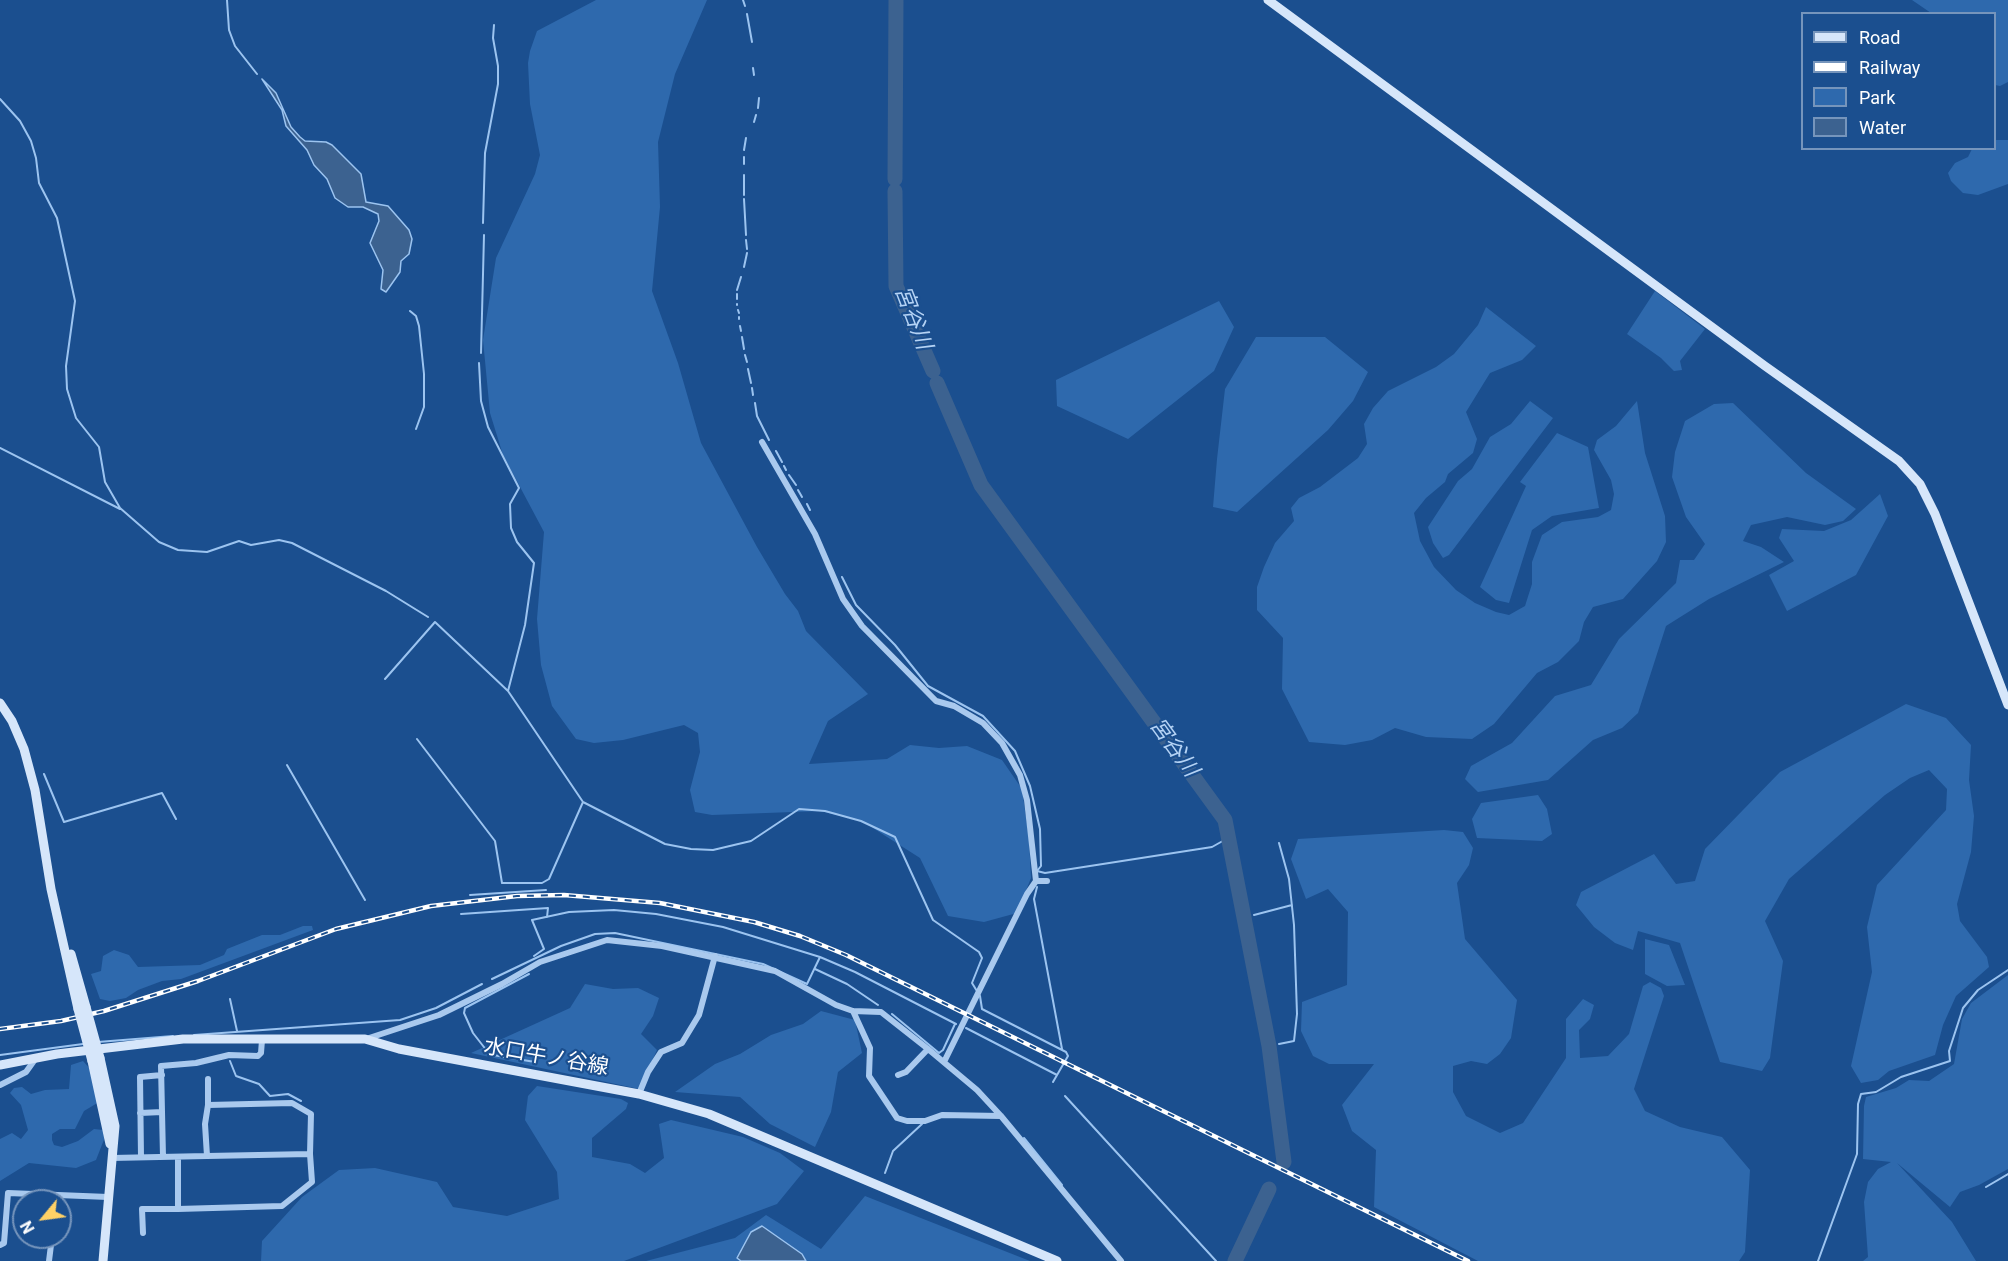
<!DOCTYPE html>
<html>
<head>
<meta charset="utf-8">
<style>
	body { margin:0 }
	#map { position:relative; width:2008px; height:1261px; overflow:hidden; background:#1b4f8f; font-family:Roboto,sans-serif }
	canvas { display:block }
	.legend { position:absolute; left:1801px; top:12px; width:195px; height:138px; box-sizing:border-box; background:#1b4f8f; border:2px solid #7695bc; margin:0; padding:8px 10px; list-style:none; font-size:18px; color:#fff }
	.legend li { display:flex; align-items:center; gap:12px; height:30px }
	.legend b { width:30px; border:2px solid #7695bc }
	.north { position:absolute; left:12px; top:1189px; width:60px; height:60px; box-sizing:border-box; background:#1b4f8f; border:2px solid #7695bc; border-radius:50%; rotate:241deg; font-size:16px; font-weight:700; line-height:24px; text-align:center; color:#fff }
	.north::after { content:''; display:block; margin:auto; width:21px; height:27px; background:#ffd166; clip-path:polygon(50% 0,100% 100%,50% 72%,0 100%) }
</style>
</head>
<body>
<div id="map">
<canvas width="2008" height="1261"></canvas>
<ul class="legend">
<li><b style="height:8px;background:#d6e6fa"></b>Road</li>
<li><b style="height:8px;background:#fff"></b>Railway</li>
<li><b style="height:16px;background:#2e69ad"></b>Park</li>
<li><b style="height:16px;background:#3c6290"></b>Water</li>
</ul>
<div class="north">N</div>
</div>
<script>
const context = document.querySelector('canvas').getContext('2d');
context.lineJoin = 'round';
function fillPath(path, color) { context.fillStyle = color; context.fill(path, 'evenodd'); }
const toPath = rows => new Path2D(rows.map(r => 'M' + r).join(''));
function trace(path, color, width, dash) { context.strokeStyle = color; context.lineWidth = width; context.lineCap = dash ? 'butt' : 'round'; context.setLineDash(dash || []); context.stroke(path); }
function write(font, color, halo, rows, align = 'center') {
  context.font = font + ' Roboto,"Noto Sans JP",sans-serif'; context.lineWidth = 4.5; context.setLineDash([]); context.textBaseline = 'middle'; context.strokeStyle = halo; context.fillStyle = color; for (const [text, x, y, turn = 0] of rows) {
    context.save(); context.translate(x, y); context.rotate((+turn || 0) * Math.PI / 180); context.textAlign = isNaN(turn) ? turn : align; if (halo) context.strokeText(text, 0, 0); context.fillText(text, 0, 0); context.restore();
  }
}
const green = toPath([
	[596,0,707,0,675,74,658,142,660,207,652,291,678,363,701,443,757,547,785,594,798,611,806,631,868,694,828,721,809,764,887,759,910,745,939,748,967,746,1002,760,1022,789,1029,839,1031,878,1017,913,984,922,948,916,920,858,862,821,820,811,712,815,695,812,690,790,700,752,698,733,684,725,623,740,594,743,576,739,552,706,541,665,537,619,544,532,503,455,490,413,483,340,496,258,535,174,540,155,530,104,528,63,530,51,537,31],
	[1912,0,2008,0,2008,82,2000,86,1995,85,1994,14,1931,13],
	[1995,140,2008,140,2008,184,1978,195,1963,193,1951,181,1948,173,1955,163,1968,157,1972,149,1994,148],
	[1655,291,1705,329,1680,361,1682,370,1674,371,1661,358,1627,334],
	[1219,301,1234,327,1214,371,1128,439,1057,406,1056,380],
	[1486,307,1536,346,1522,360,1490,373,1466,412,1477,439,1473,453,1448,474,1445,482,1426,498,1414,513,1420,541,1434,567,1456,590,1475,603,1496,612,1509,615,1525,606,1532,584,1532,562,1542,535,1562,522,1598,517,1611,510,1614,494,1611,480,1594,450,1597,440,1616,426,1637,401,1645,453,1665,516,1666,542,1657,561,1623,599,1593,607,1584,622,1579,641,1558,662,1537,673,1494,724,1472,739,1426,737,1395,728,1372,740,1345,745,1309,742,1282,689,1283,638,1257,610,1257,587,1264,567,1275,543,1294,521,1291,508,1299,498,1320,487,1358,458,1367,444,1364,424,1373,408,1388,391,1436,367,1454,354,1478,325],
	[1256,337,1325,337,1368,372,1353,401,1328,430,1237,512,1213,507,1217,459,1225,389],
	[1530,401,1553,418,1449,555,1443,558,1433,543,1428,527,1458,481,1472,469,1490,437,1511,424],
	[1733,403,1806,473,1856,509,1843,521,1825,525,1787,517,1751,525,1743,541,1761,547,1784,562,1709,599,1666,626,1638,713,1622,728,1593,740,1548,780,1478,792,1465,779,1471,766,1512,743,1555,696,1591,685,1619,639,1676,583,1680,560,1694,560,1705,544,1686,517,1672,477,1675,452,1685,421,1714,404],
	[1557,433,1588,447,1599,508,1552,516,1532,530,1509,603,1496,600,1480,587,1526,486,1520,482],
	[1880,494,1888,516,1856,575,1787,611,1769,575,1794,561,1779,538,1782,529,1824,531,1851,520],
	[1906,704,1946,718,1971,745,1969,780,1974,816,1971,852,1957,904,1960,921,1987,957,1989,967,1956,996,1943,1025,1935,1055,1889,1071,1878,1080,1861,1083,1851,1066,1872,972,1867,927,1877,885,1946,810,1947,789,1929,770,1910,778,1885,795,1789,879,1765,921,1783,961,1770,1058,1762,1071,1720,1062,1680,943,1638,931,1633,950,1615,943,1594,927,1576,905,1581,892,1654,854,1676,884,1695,881,1705,849,1780,772],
	[1538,795,1547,809,1552,834,1542,841,1477,838,1472,819,1481,803],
	[1444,830,1463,832,1473,848,1469,865,1457,883,1465,939,1517,1000,1511,1038,1500,1054,1487,1064,1471,1061,1453,1066,1453,1092,1466,1116,1500,1133,1523,1123,1566,1058,1566,1019,1583,999,1594,1005,1590,1019,1579,1030,1580,1058,1608,1056,1629,1034,1643,986,1650,982,1661,988,1664,996,1634,1089,1645,1111,1680,1127,1722,1137,1750,1170,1745,1252,1739,1261,1478,1261,1374,1207,1376,1150,1352,1131,1342,1105,1374,1064,1329,1064,1313,1056,1301,1031,1302,1002,1347,985,1348,912,1328,889,1306,899,1291,859,1298,839],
	[303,926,312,926,313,930,181,979,162,981,138,990,126,998,110,1001,100,999,91,974,101,971,103,956,114,950,129,955,138,967,200,965,224,955,227,949,262,935,280,935],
	[1645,939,1669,945,1685,985,1667,986,1645,974],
	[2008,975,2008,1169,1979,1185,1960,1192,1950,1207,1897,1163,1952,1222,1976,1261,1863,1261,1868,1257,1864,1202,1868,1182,1878,1169,1891,1162,1863,1159,1864,1106,1866,1097,1896,1088,1909,1080,1929,1081,1954,1064,1962,1019,1971,1003],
	[585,984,613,989,638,988,659,998,653,1016,641,1034,657,1050,639,1089,471,1053,570,1008],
	[821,1011,855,1020,862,1053,838,1072,831,1112,815,1147,770,1124,740,1097,675,1092,715,1064,740,1054,771,1035,803,1024],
	[83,1061,92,1071,99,1102,84,1111,75,1129,60,1129,52,1134,52,1140,54,1145,62,1147,78,1141,94,1129,103,1130,105,1137,96,1160,76,1168,29,1163,0,1181,0,1139,12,1133,21,1139,28,1130,21,1105,10,1093,14,1088,22,1087,31,1094,45,1090,69,1089,71,1065],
	[537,1086,621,1099,628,1103,626,1109,592,1138,592,1157,630,1164,645,1173,664,1158,659,1124,671,1120,743,1137,780,1153,804,1171,777,1204,624,1261,261,1261,262,1241,302,1197,339,1170,375,1168,437,1182,453,1207,507,1216,559,1199,557,1172,525,1120,528,1096],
	[865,1196,1030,1261,646,1261,735,1238,766,1215,821,1249]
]);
const water = toPath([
	[262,79,276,93,291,127,300,137,305,141,326,142,332,145,361,174,366,202,388,206,409,230,412,239,409,254,401,261,400,272,386,292,381,289,383,270,370,243,379,221,378,214,363,207,348,207,335,198,327,179,314,165,307,150,286,126,282,110,262,79],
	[762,1226,802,1254,806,1261,741,1261,737,1258,751,1232,762,1226]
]);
const stream = toPath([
	[227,0,229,30,235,46,257,74],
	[743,0,745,6],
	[747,14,752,42],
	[753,68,754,75],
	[0,99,20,121,31,141,36,158,39,183,57,218,75,301,66,366,67,389,76,418,99,447,105,482,120,508,159,542,178,550,207,552,239,541,251,545,279,540,292,543,386,591,428,617],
	[758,108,759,98],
	[754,122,756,115],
	[744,150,746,138],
	[744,157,744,164],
	[744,175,744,195],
	[744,199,746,235],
	[483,223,485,153,498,84,498,66,493,38,494,25],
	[746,240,747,249],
	[744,267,747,253],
	[737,290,741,277],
	[737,299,737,294],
	[737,304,737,305],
	[738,310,739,313],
	[410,311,416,316,419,326,424,374,424,407,416,429],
	[739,317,739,319],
	[740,326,741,331],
	[742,337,744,349],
	[481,353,484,235],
	[745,355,747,362],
	[479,363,481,401,488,427,519,488,510,504,511,528,517,542,534,563,525,625,508,691],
	[748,369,751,383],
	[752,388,753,395],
	[755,403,757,416,769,440],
	[0,448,120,509],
	[776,451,782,462],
	[784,466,786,470],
	[789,475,796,485],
	[798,490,802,497],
	[807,504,810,510],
	[842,577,856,605,895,645,928,686,983,716,1015,751,1030,786,1040,829,1041,866,1037,871,1045,873,1212,847,1228,838],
	[385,679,435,622,508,691,583,802,665,844,691,849,713,850,734,845,751,841,799,809,825,811,861,821,895,837,933,920,979,952,982,958,972,983,980,996,982,1009,1066,1052,1068,1056,1053,1082],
	[417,739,495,841,502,883,542,883,549,879,583,802],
	[287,765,365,900],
	[44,774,64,822,162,793,176,819],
	[1279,843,1289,879,1294,925,1297,1014,1294,1041,1279,1044],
	[1037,887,1034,899,1062,1049],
	[470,895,546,890],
	[461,914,548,908,547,917],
	[1254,915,1292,905],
	[534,956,544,949,532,920,569,912,614,910,656,914,723,927,820,957],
	[815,969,847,984,878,1005],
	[529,974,465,1008,464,1013,473,1033,487,1051,493,1055,535,1062],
	[492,979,561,946,595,934,615,933,763,964,807,984,820,957,855,972,956,1024],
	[230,999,237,1031],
	[892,1014,939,1053,943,1050,955,1024],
	[966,1028,1057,1075],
	[194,1035,400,1020,436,1008,482,984],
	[98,1042,173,1036],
	[0,1055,83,1044],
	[230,1061,236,1076,259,1084,270,1096,288,1094,301,1101],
	[1065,1096,1216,1261],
	[1024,1138,1062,1185],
	[885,1173,893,1151,922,1124],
	[1986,1187,2008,1174],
	[1818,1261,1857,1154,1858,1104,1861,1094,1876,1092,1901,1077,1950,1061,1949,1051,1963,1008,1978,990,2008,970]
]);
const river = toPath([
	[895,179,896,0],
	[895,191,896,286,933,371],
	[937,383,981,485,1225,820,1269,1046,1284,1162],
	[1235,1261,1269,1189]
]);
const street = toPath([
	[762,442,815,534,843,599,862,626,936,701,954,706,983,723,1002,743,1020,775,1027,800,1036,881,1027,894,944,1062],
	[1036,881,1047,881],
	[853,1011,870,1048,869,1076,897,1118,907,1121,925,1121,942,1115,1001,1116],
	[366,1039,439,1015,502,984,540,962,607,940,662,946,775,971,836,1005,853,1011,881,1012,928,1049,977,1090,1001,1116,1121,1261],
	[898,1075,906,1072,928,1049],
	[0,1085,26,1072,36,1058],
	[639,1094,648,1072,661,1052,682,1043,699,1015,715,956],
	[208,1105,208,1079],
	[140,1113,162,1112],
	[141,1157,140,1077,162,1075],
	[163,1157,161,1066,196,1063,229,1055,258,1056,261,1053,262,1040],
	[178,1157,178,1209,282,1206,312,1182,310,1154],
	[112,1158,207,1156,310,1154,311,1114,292,1103,208,1105,205,1124,207,1156],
	[143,1233,142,1209,178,1209],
	[0,1245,4,1243,8,1193,108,1197],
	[49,1261,52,1237]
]);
const secondary = toPath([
	[1268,0,1765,366,1899,461,1920,484,1935,514,2008,705],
	[0,703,12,721,24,749,35,790,51,889,78,1009],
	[71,954,86,1007],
	[100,1058,115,1126,103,1261],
	[92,1061,110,1144],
	[0,1065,57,1054,183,1039,365,1039,399,1049,639,1094,709,1114,1057,1261]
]);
const rail = toPath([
	[0,1029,61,1021,104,1011,198,981,336,929,431,906,517,896,564,895,660,903,754,922,800,936,846,955,1468,1261]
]);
const secondaryBridge = toPath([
	[86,1007,100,1058],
	[78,1009,92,1061]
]);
const streetNames = [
	["水口牛ノ谷線",546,1058,10]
];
const waterNames = [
	["宮谷川",912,318,69],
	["宮谷川",1173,748,54]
];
fillPath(green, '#2e69ad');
fillPath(water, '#3c6290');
trace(water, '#9cc4f0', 1.5);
trace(stream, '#9cc4f0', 2);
trace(river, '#3c6290', 15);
trace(street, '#a9c9ee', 6);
trace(secondary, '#d6e6fa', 9);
trace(rail, '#fff', 4.5);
trace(rail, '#1b4f8f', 2, [7]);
trace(secondaryBridge, '#d6e6fa', 9);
write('21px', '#fff', '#1b4f8f', streetNames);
write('italic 22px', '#b5d3f5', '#1b4f8f', waterNames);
</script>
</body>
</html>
